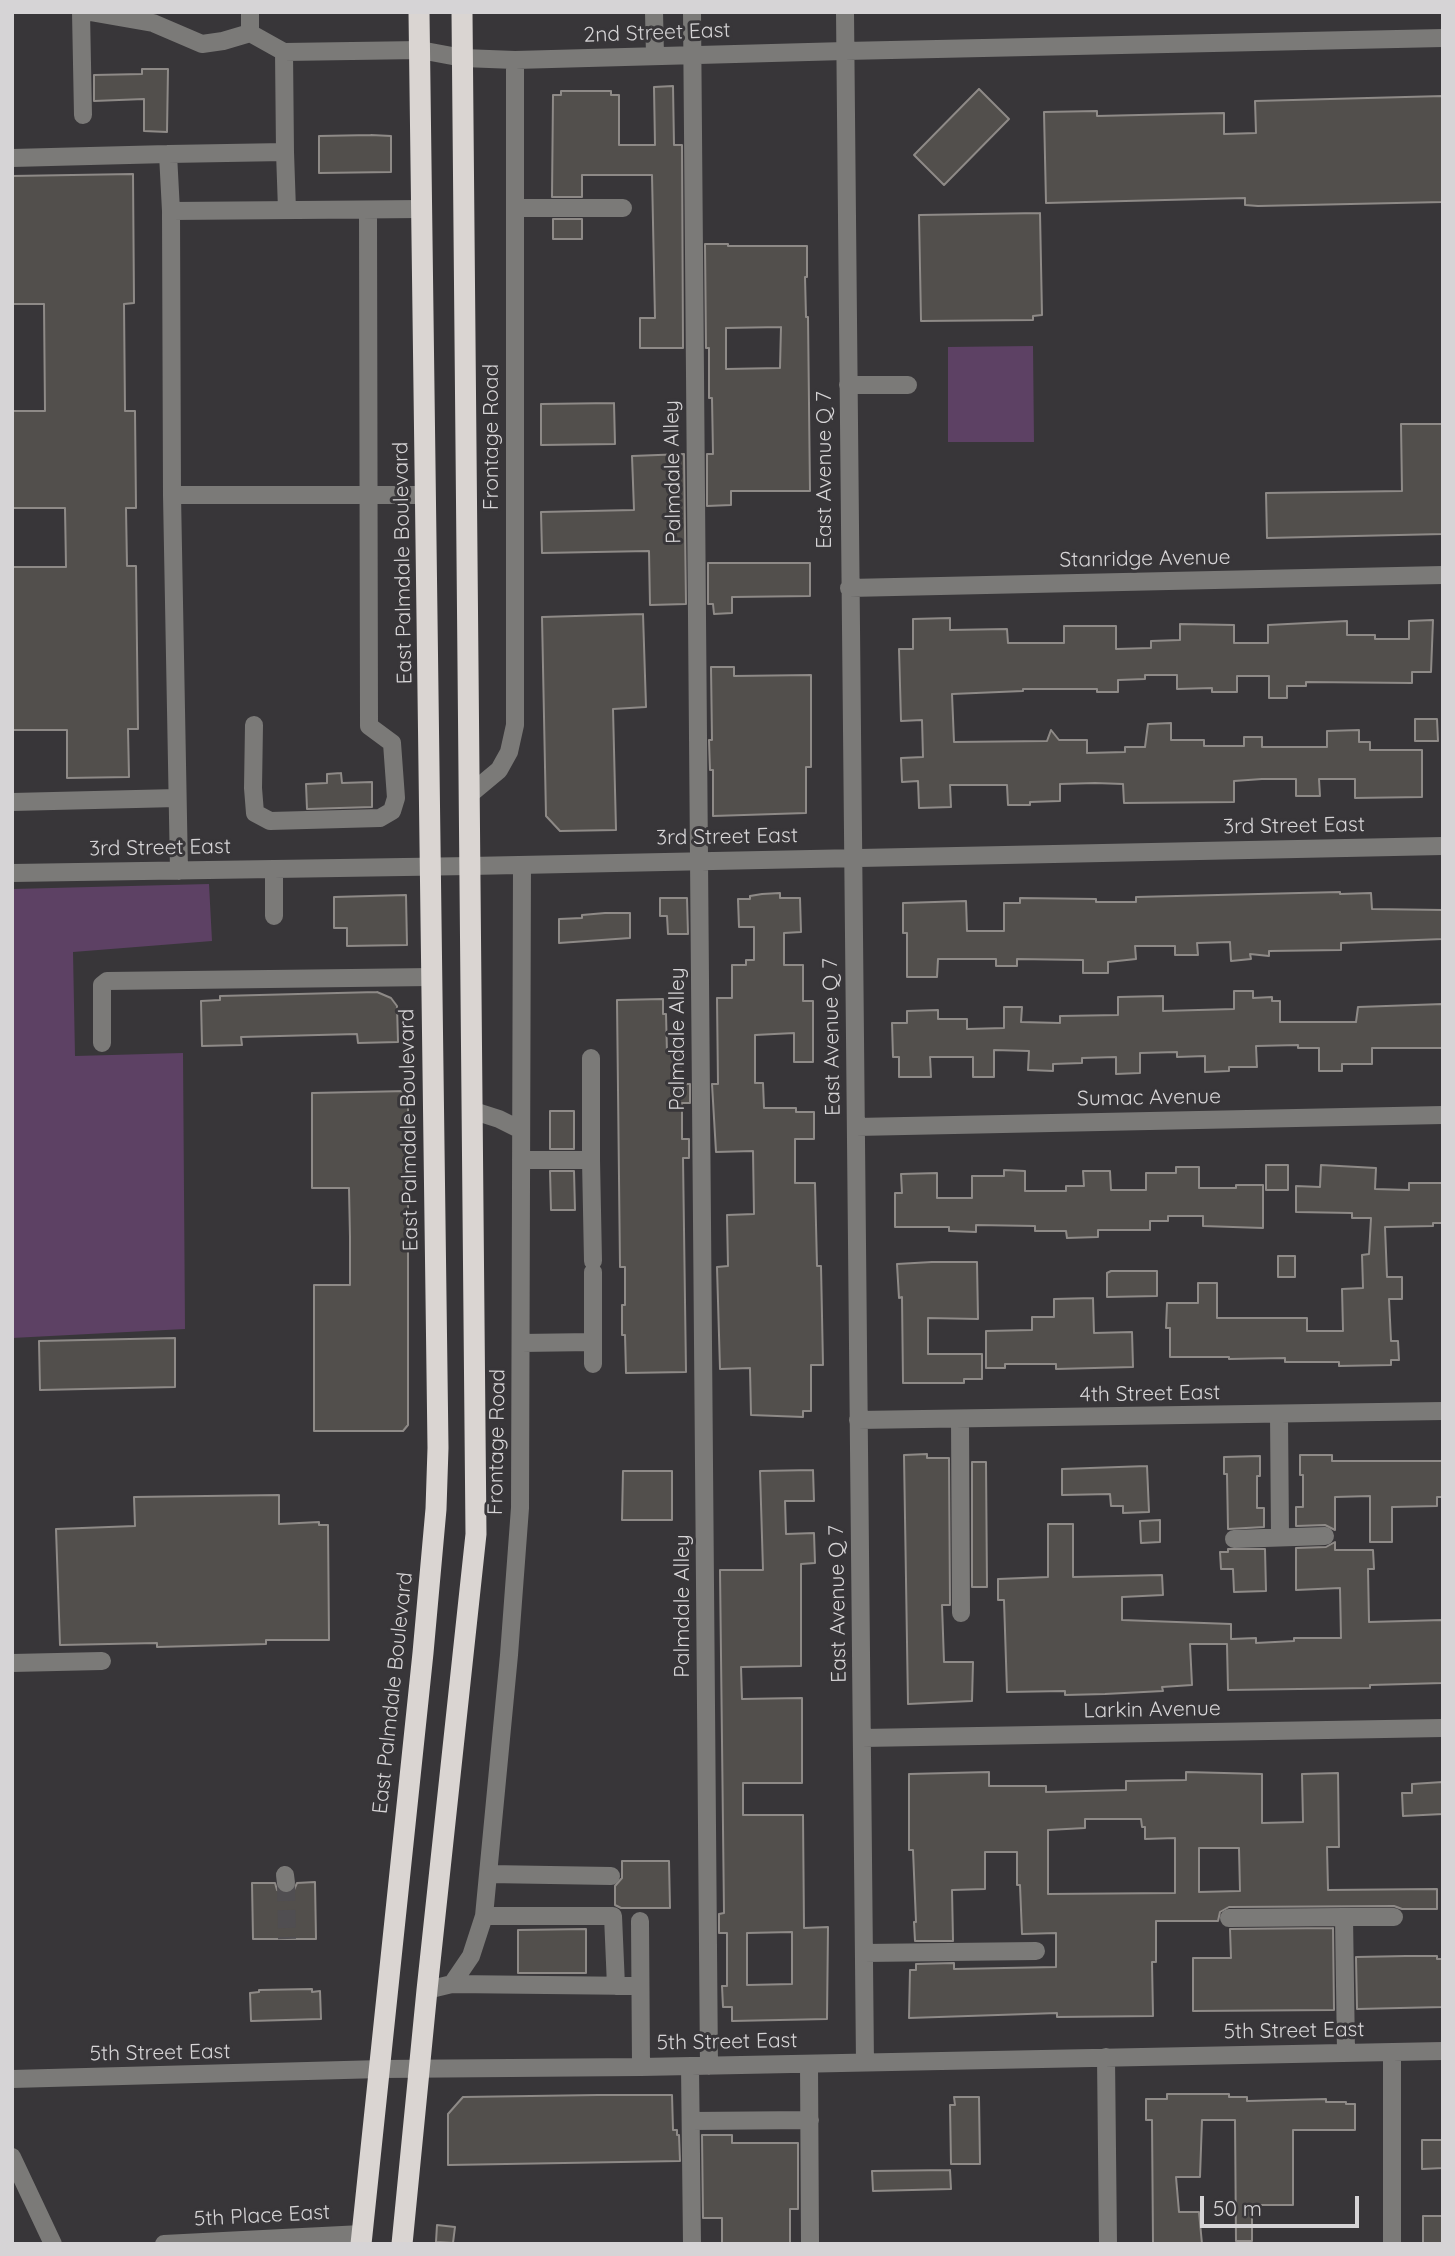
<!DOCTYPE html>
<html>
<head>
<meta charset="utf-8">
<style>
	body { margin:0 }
	#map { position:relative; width:1455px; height:2256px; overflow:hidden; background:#383639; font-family:Quicksand,sans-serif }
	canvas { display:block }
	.frame { position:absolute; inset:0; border:14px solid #d6d4d6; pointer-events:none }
	.scale { position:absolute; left:1200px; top:2196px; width:159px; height:32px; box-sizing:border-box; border:4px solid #d6d4d6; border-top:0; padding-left:9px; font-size:21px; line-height:24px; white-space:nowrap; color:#d6d4d6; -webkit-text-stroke:5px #383639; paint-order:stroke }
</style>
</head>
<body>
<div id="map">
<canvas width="1455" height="2256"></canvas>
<div class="frame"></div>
<div class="scale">50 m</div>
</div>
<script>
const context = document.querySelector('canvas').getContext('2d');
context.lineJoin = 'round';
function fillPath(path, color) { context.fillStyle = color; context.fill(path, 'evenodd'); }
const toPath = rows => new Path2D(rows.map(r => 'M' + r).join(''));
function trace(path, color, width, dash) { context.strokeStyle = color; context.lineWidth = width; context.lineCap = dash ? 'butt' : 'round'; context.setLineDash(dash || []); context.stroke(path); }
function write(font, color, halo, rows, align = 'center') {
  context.font = font + ' Quicksand,sans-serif'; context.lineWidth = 6; context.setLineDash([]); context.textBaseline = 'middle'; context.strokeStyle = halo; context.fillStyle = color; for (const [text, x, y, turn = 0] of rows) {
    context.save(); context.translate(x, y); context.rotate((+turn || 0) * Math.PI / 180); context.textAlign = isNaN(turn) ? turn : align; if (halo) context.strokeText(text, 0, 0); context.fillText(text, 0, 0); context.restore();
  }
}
const green = toPath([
	[1033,346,1034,442,948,442,948,347],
	[209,884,212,941,73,952,75,1056,183,1053,185,1329,12,1338,12,889]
]);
const building = toPath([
	[142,69,168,69,167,132,144,131,144,99,94,101,94,75,142,74,142,69],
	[673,86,674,145,682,145,683,348,640,348,640,318,655,318,652,175,582,175,582,197,552,197,553,95,561,95,561,91,611,91,611,95,619,95,619,145,655,145,654,87,673,86],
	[979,89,1009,119,944,185,914,155,979,89],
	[1443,96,1443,202,1258,206,1245,205,1245,198,1046,203,1044,112,1097,111,1097,116,1224,113,1224,134,1256,133,1255,101,1443,96],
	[371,135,391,136,391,172,319,173,319,136,371,135],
	[133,174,134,303,124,304,125,411,135,411,136,508,126,508,127,566,136,566,138,729,128,729,129,777,67,778,67,730,12,730,12,567,66,567,65,508,12,508,12,411,45,411,44,304,12,304,12,176,133,174],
	[1040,213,1042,315,1033,316,1033,320,921,321,919,215,1040,213],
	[553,219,582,219,582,239,553,239,553,219],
	[705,244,728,244,728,246,807,246,807,277,805,277,806,317,808,317,810,491,731,491,731,505,707,506,707,454,713,454,712,398,709,398,709,348,706,348,705,244],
	[781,327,780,368,726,369,726,328,781,327],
	[614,403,615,444,541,445,541,404,614,403],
	[1401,424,1443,424,1443,534,1267,538,1266,493,1402,491,1401,424],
	[684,454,686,604,650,605,649,551,542,553,541,512,634,510,632,456,684,454],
	[708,563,810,563,810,596,732,597,732,613,714,614,713,604,708,604,708,563],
	[643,614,646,707,613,709,616,830,560,831,546,816,542,617,643,614],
	[950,618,950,630,1007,629,1008,643,1064,643,1064,626,1116,626,1116,649,1151,648,1151,641,1180,640,1180,624,1234,625,1234,643,1268,643,1268,625,1347,621,1347,635,1375,635,1375,639,1409,639,1409,621,1433,620,1431,672,1412,672,1412,683,1306,682,1306,686,1287,686,1287,698,1269,698,1269,676,1237,676,1237,692,1212,692,1212,688,1177,689,1177,675,1145,675,1145,679,1118,680,1118,692,1097,692,1097,689,1023,689,1023,691,952,694,954,742,1047,741,1051,730,1059,740,1087,740,1087,753,1125,752,1125,747,1145,747,1148,724,1171,723,1171,740,1204,740,1204,746,1244,746,1244,737,1262,737,1262,747,1327,747,1327,731,1359,730,1359,742,1370,742,1370,750,1422,750,1422,797,1355,798,1355,779,1319,779,1320,796,1296,796,1296,779,1262,779,1234,781,1234,802,1124,803,1123,784,1095,783,1060,784,1060,801,1030,802,1030,805,1008,805,1007,785,950,785,951,807,919,808,918,781,902,782,901,758,923,757,922,720,901,721,899,649,913,649,913,619,950,618],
	[711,667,734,667,734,676,811,675,811,767,806,767,806,813,713,816,713,770,710,770,709,740,712,740,711,667],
	[1415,719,1437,719,1438,741,1415,741,1415,719],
	[341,773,342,783,372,782,372,807,307,809,306,784,327,783,327,774,341,773],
	[1340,892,1340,894,1371,893,1372,909,1443,910,1443,939,1341,943,1341,950,1269,951,1269,956,1250,954,1251,959,1231,961,1230,942,1197,943,1198,955,1175,955,1175,946,1135,946,1136,959,1108,962,1108,973,1083,973,1083,960,1017,959,1017,966,996,966,996,959,938,959,937,977,907,977,907,933,903,933,903,903,966,901,967,931,1004,931,1004,903,1020,903,1020,898,1096,899,1096,902,1136,902,1136,897,1340,892],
	[780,893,780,898,800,898,801,932,784,933,784,965,803,965,803,1001,813,1001,813,1062,794,1062,794,1033,755,1035,755,1083,763,1083,764,1108,796,1108,796,1112,814,1112,814,1139,795,1139,795,1183,815,1183,817,1266,821,1266,823,1365,811,1365,811,1411,803,1411,803,1417,751,1415,750,1368,720,1369,717,1267,728,1266,727,1215,754,1214,753,1151,716,1152,712,1084,718,1084,717,998,732,998,732,965,746,965,746,960,754,960,754,927,739,927,738,899,750,899,750,896,762,894,780,893],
	[406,895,407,945,347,946,347,928,334,928,334,897,406,895],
	[660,898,687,898,688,934,668,934,667,916,660,916,660,898],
	[605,913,630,913,630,938,559,943,559,919,582,918,582,915,605,913],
	[1234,991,1253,991,1253,998,1272,997,1272,1001,1280,1001,1280,1022,1356,1022,1358,1007,1443,1004,1443,1048,1372,1048,1372,1064,1342,1064,1342,1071,1319,1071,1319,1048,1298,1048,1298,1045,1256,1046,1257,1067,1229,1067,1229,1071,1205,1072,1205,1056,1177,1057,1177,1052,1140,1053,1140,1073,1116,1074,1116,1057,1082,1058,1082,1063,1053,1064,1053,1071,1028,1070,1029,1051,994,1050,994,1077,973,1077,973,1057,930,1057,931,1077,899,1077,899,1057,893,1057,892,1023,907,1023,907,1011,938,1010,938,1019,967,1019,967,1029,1004,1028,1004,1007,1022,1007,1021,1022,1060,1023,1060,1016,1118,1015,1118,997,1163,996,1163,1011,1234,1009,1234,991],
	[377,992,391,998,397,1006,398,1042,358,1043,357,1034,241,1037,242,1045,202,1046,201,1001,220,1000,220,996,377,992],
	[663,999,663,1014,666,1014,667,1053,680,1053,682,1084,690,1084,690,1103,682,1103,682,1139,689,1139,689,1158,683,1158,686,1372,626,1373,625,1335,622,1335,622,1305,625,1305,625,1267,620,1267,617,1000,663,999],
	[408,1091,408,1425,403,1431,314,1431,314,1285,350,1285,350,1237,349,1188,312,1188,312,1093,408,1091],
	[550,1111,574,1111,574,1149,550,1149,550,1111],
	[1266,1165,1288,1165,1288,1190,1266,1190,1266,1165],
	[1321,1165,1376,1168,1375,1189,1409,1190,1409,1183,1443,1183,1443,1223,1433,1223,1433,1226,1385,1227,1387,1277,1402,1277,1402,1299,1389,1299,1391,1341,1398,1341,1399,1360,1391,1360,1391,1365,1339,1366,1339,1362,1285,1362,1285,1358,1229,1359,1229,1357,1170,1357,1170,1328,1166,1328,1167,1303,1198,1303,1198,1283,1217,1283,1217,1318,1307,1318,1307,1331,1343,1331,1342,1289,1363,1288,1362,1255,1369,1254,1371,1218,1352,1218,1352,1213,1296,1212,1296,1186,1320,1187,1321,1165],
	[1176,1167,1199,1167,1199,1188,1236,1188,1236,1185,1263,1185,1263,1228,1203,1226,1203,1216,1168,1216,1168,1221,1150,1221,1150,1230,1098,1230,1098,1237,1067,1238,1066,1231,1035,1231,1035,1226,976,1225,976,1232,949,1231,949,1227,895,1227,895,1193,902,1193,901,1174,937,1173,937,1198,972,1198,972,1176,1004,1176,1004,1170,1025,1171,1025,1191,1066,1191,1066,1186,1084,1186,1083,1171,1110,1171,1111,1190,1146,1190,1146,1173,1176,1173,1176,1167],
	[550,1171,574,1171,575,1210,551,1210,550,1171],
	[1278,1256,1295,1256,1295,1277,1278,1277,1278,1256],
	[932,1262,977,1262,978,1319,928,1318,928,1354,982,1354,982,1379,964,1379,964,1383,903,1383,902,1297,899,1298,897,1264,932,1262],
	[1111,1271,1157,1271,1157,1296,1107,1297,1107,1273,1111,1271],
	[1093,1298,1094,1333,1132,1332,1133,1367,1056,1369,1056,1364,1005,1364,1005,1368,986,1368,986,1331,1032,1330,1032,1317,1054,1317,1054,1299,1093,1298],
	[175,1338,175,1387,40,1390,39,1341,175,1338],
	[927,1454,927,1458,949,1458,950,1605,942,1605,944,1662,973,1662,972,1701,908,1704,904,1455,927,1454],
	[1300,1455,1332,1455,1332,1461,1443,1461,1443,1497,1437,1497,1437,1506,1392,1507,1392,1542,1370,1542,1370,1496,1335,1497,1335,1530,1325,1525,1296,1526,1296,1507,1303,1507,1303,1475,1300,1475,1300,1455],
	[1260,1456,1260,1476,1257,1476,1257,1508,1264,1508,1264,1527,1228,1529,1227,1474,1224,1474,1224,1457,1260,1456],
	[972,1462,986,1462,987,1587,972,1587,972,1462],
	[1147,1466,1149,1512,1123,1513,1123,1506,1111,1506,1110,1494,1062,1495,1062,1469,1147,1466],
	[813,1470,814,1501,785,1501,786,1534,814,1533,815,1563,801,1564,801,1666,741,1667,742,1699,802,1698,802,1783,743,1783,743,1815,803,1815,804,1928,828,1927,827,2019,732,2021,732,2007,723,2007,722,1986,727,1986,727,1933,719,1933,719,1914,724,1913,720,1570,763,1570,760,1471,813,1470],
	[792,1932,792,1984,747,1985,747,1933,792,1932],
	[623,1471,672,1471,672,1520,622,1520,623,1471],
	[279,1495,279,1524,319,1522,319,1525,328,1525,329,1640,266,1640,266,1644,157,1647,157,1643,60,1645,56,1529,135,1526,134,1497,279,1495],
	[1160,1520,1160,1542,1141,1543,1140,1521,1160,1520],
	[1048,1524,1073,1524,1073,1577,1162,1575,1163,1595,1122,1597,1122,1620,1231,1624,1231,1639,1256,1638,1256,1643,1294,1641,1294,1638,1341,1638,1340,1588,1296,1590,1296,1548,1326,1547,1335,1542,1335,1550,1373,1550,1374,1569,1368,1569,1369,1622,1443,1620,1443,1683,1370,1685,1370,1688,1228,1690,1227,1644,1190,1644,1192,1685,1162,1687,1163,1691,1105,1694,1065,1695,1065,1691,1007,1692,1004,1600,998,1600,998,1579,1048,1577,1048,1524],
	[1228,1549,1265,1549,1266,1591,1234,1592,1233,1569,1221,1569,1220,1552,1228,1552,1228,1549],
	[989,1772,989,1786,1046,1786,1046,1792,1126,1790,1126,1781,1186,1780,1186,1772,1262,1774,1262,1823,1303,1822,1302,1774,1338,1773,1339,1847,1327,1847,1328,1890,1437,1889,1437,1909,1402,1909,1394,1906,1229,1907,1220,1912,1218,1921,1156,1921,1156,1962,1152,1962,1153,2016,1057,2017,1057,2013,909,2018,910,1970,916,1970,916,1964,954,1963,954,1969,1056,1967,1056,1933,1022,1934,1020,1885,1017,1885,1017,1852,985,1852,985,1889,952,1890,953,1941,915,1941,914,1922,916,1922,913,1850,909,1850,909,1774,989,1772],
	[1085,1819,1141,1819,1142,1827,1145,1827,1145,1839,1175,1838,1175,1893,1048,1894,1048,1830,1085,1828,1085,1819],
	[1199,1848,1239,1848,1240,1891,1199,1892,1199,1848],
	[1443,1782,1443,1814,1403,1816,1402,1793,1412,1793,1412,1784,1443,1782],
	[622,1861,669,1861,670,1908,621,1908,615,1905,615,1886,622,1878,622,1861],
	[315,1882,316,1939,253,1939,252,1883,275,1883,277,1890,287,1894,293,1892,297,1883,315,1882],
	[1333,1928,1334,2010,1193,2011,1193,1958,1231,1958,1230,1929,1333,1928],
	[586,1929,586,1973,518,1973,518,1930,586,1929],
	[1406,1956,1437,1956,1437,1959,1443,1959,1443,2007,1357,2009,1356,1957,1406,1956],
	[312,1989,312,1992,320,1991,321,2019,251,2021,250,1993,259,1992,259,1990,312,1989],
	[1167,2094,1229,2094,1229,2097,1247,2097,1247,2101,1326,2099,1326,2102,1346,2102,1346,2104,1355,2104,1355,2130,1293,2130,1293,2205,1252,2205,1252,2241,1236,2241,1235,2120,1202,2120,1200,2177,1176,2177,1179,2212,1199,2212,1202,2244,1153,2244,1152,2120,1146,2120,1146,2099,1167,2099,1167,2094],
	[598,2095,672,2095,673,2130,677,2130,677,2135,679,2135,680,2161,448,2165,448,2114,463,2097,598,2095],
	[954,2097,979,2097,980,2164,951,2164,950,2105,955,2105,954,2097],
	[702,2135,732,2135,732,2143,798,2143,798,2209,790,2209,790,2244,722,2244,722,2218,703,2218,702,2135],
	[1422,2140,1443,2140,1443,2168,1422,2169,1422,2140],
	[950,2170,951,2189,873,2191,872,2171,950,2170],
	[1423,2216,1443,2216,1443,2244,1423,2244,1423,2216],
	[437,2225,455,2227,453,2243,436,2242,437,2225]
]);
const minorTunnel = toPath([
	[286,1883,287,1939]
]);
const minor = toPath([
	[81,12,83,115],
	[90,12,153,23,202,44,223,41,250,33],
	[250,12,250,33,284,52],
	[654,12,655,56],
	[692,12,709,2066],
	[845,12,865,2061],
	[285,152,287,210],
	[12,158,168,154],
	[515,208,623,208],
	[171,211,168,154,285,152,284,52,420,50,463,58,515,60,845,51,1443,38],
	[848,385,908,385],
	[172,495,171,211,423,209],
	[849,588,1443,575],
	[254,725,253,788,255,813,270,821,380,818,392,811,396,798,392,743,369,726,368,210],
	[469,795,499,770,509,752,515,725,515,60],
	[12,802,177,798],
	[274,869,274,916],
	[179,871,172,495,426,495],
	[12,873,470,866,1443,846],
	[102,1043,102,985,107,981,432,977],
	[591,1058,591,1160],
	[471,1110,499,1119,521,1130],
	[856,1127,1443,1115],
	[521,1160,591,1160,593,1261],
	[593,1342,593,1364],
	[521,1343,593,1342,593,1272],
	[1279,1415,1280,1536],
	[960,1419,961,1613],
	[858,1420,1443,1411],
	[1234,1539,1325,1536],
	[12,1663,102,1661],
	[862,1738,1443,1728],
	[489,1874,611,1876],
	[285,1875,286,1883],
	[484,1916,613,1916,616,1986],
	[1344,1917,1394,1917],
	[1229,1918,1344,1917,1346,2052],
	[640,1921,641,2067],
	[864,1953,1036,1951],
	[452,1984,640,1986],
	[427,1990,452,1984,471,1956,484,1916,509,1655,520,1508,522,865],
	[1392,2052,1392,2244],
	[1106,2057,1108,2244],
	[809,2064,810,2244],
	[690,2066,692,2244],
	[12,2079,381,2069,641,2067,1443,2051],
	[691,2121,810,2120],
	[12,2157,53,2244],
	[164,2244,362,2234]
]);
const highway = toPath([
	[361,2244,423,1653,436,1509,438,1448,419,12],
	[402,2244,427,1990,476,1534,462,12]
]);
const streetNames = [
	["2nd Street East",657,33,-2],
	["Frontage Road",492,437,-90],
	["East Avenue Q 7",825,470,-90],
	["Palmdale Alley",673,472,-91],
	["Stanridge Avenue",1145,559,-1],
	["East Palmdale Boulevard",403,563,-91],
	["3rd Street East",1294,826,-1],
	["3rd Street East",727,837,-1],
	["3rd Street East",160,848,-1],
	["East Avenue Q 7",832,1037,-91],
	["Palmdale Alley",678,1039,-90],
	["Sumac Avenue",1149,1098,-1],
	["East Palmdale Boulevard",409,1130,-91],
	["4th Street East",1150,1394,-1],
	["Frontage Road",497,1442,-89],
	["East Avenue Q 7",838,1604,-91],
	["Palmdale Alley",683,1606,-90],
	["East Palmdale Boulevard",393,1693,-84],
	["Larkin Avenue",1152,1710,-1],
	["5th Street East",1294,2031,-1],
	["5th Street East",727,2042,-1],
	["5th Street East",160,2053,-1],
	["5th Place East",262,2216,-3]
];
fillPath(green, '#5d4164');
fillPath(building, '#524f4c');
trace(building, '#8e8a87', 2);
trace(minorTunnel, '#504e51', 18, [18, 9]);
trace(minor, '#7b7a78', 18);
trace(highway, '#dad5d2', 21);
write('21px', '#d6d4d6', '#383639', streetNames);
</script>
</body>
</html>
